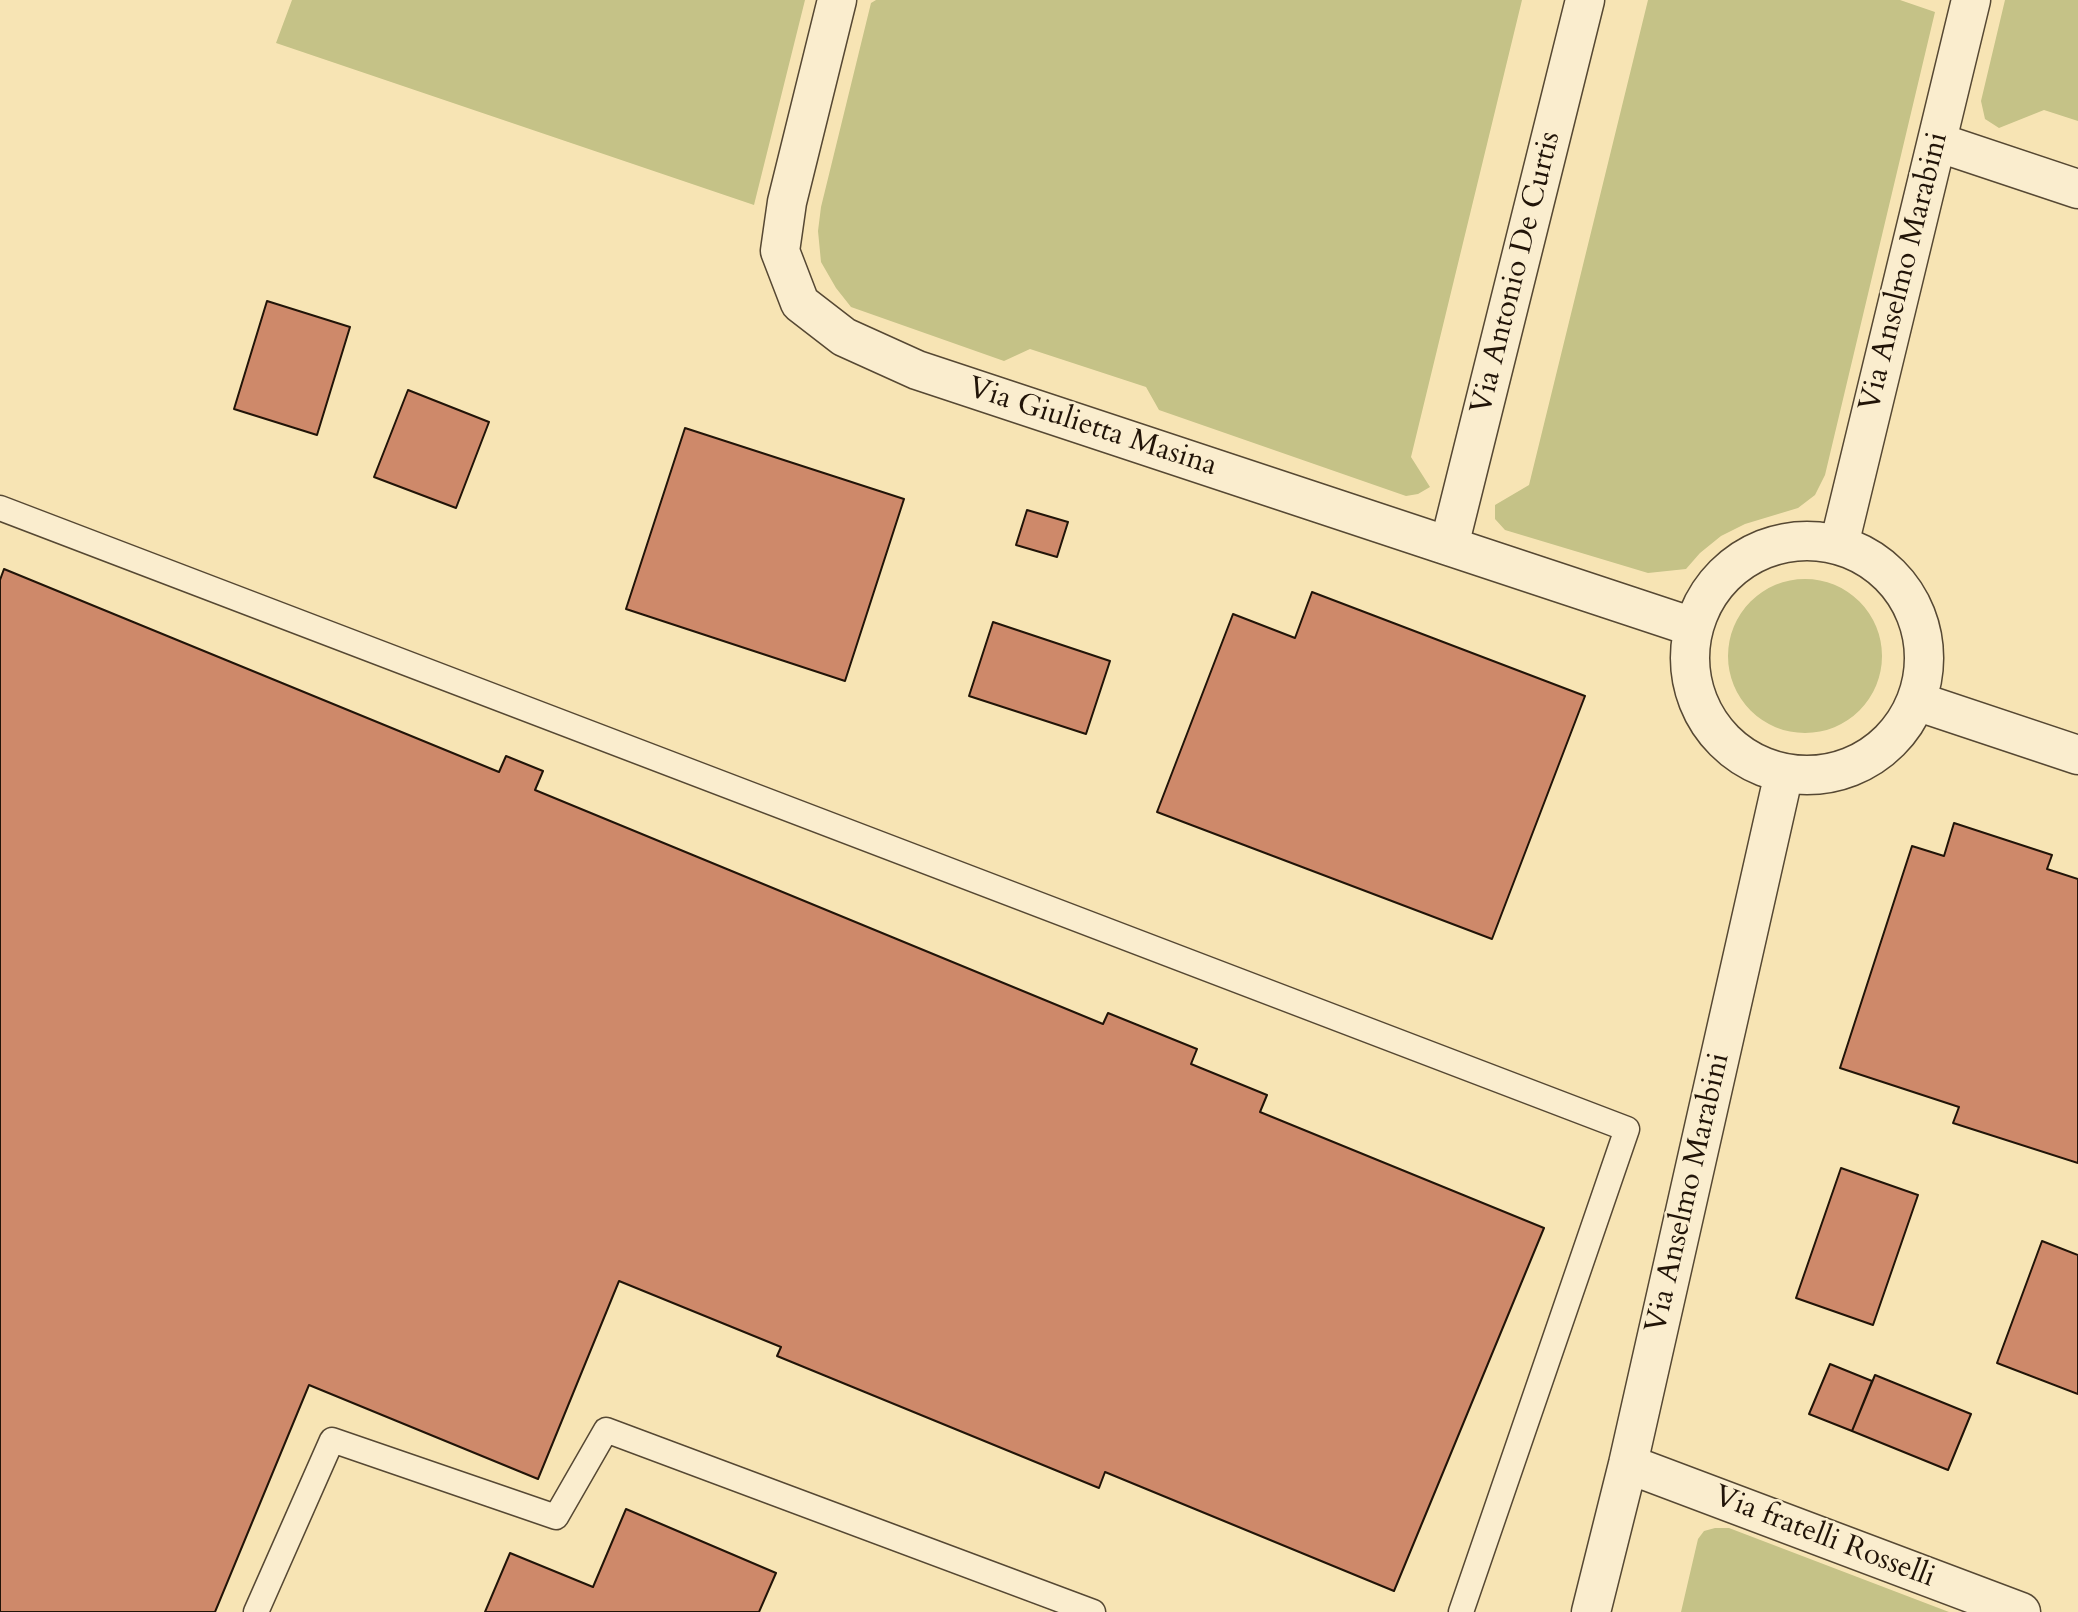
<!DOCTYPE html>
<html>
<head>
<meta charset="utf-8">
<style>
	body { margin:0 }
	canvas { display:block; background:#f7e4b4 }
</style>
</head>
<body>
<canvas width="2078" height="1612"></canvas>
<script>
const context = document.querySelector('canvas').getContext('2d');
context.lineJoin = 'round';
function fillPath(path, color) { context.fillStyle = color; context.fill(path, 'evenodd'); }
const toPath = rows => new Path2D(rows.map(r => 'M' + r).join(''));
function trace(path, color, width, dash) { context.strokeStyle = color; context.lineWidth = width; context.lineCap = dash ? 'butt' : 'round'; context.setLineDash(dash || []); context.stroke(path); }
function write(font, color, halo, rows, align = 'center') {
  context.font = font + ' Cardo,serif'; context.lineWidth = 5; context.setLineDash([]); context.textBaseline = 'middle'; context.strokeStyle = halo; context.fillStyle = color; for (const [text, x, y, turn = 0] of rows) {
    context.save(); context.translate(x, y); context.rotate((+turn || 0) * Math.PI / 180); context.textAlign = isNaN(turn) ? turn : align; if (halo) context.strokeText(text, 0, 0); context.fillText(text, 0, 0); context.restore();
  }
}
const green = toPath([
	[292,0,805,0,754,205,276,43],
	[876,0,1522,0,1411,457,1430,487,1418,494,1406,496,1159,410,1146,387,1030,349,1004,361,851,307,836,288,821,262,818,231,821,207,871,3],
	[1648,0,1900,0,1935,12,1825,475,1815,495,1798,508,1745,524,1721,536,1700,553,1686,569,1648,573,1505,530,1495,519,1495,505,1529,485],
	[2005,0,2078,0,2078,121,2044,110,1999,128,1985,119,1981,101],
	'1728 656a77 77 0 1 1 154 0a77 77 0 1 1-154 0Z',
	[1715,1528,1729,1528,1949,1612,1681,1612,1698,1539,1704,1531]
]);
const building = toPath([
	[267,301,350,327,317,435,234,409,267,301],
	[408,390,489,422,456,508,374,477,408,390],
	[685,428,904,499,845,681,626,609,685,428],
	[1027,510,1068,522,1057,557,1016,545,1027,510],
	[4,569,499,772,506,756,543,771,535,790,1103,1024,1108,1013,1197,1049,1191,1064,1267,1095,1260,1112,1544,1228,1394,1591,1105,1472,1099,1488,777,1356,781,1347,619,1281,538,1479,309,1385,215,1612,0,1612,0,580,4,569],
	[1312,592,1585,696,1492,939,1157,812,1233,614,1295,638,1312,592],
	[993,622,1110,661,1086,734,969,696,993,622],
	[1954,823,2052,855,2047,869,2078,879,2078,1163,1953,1123,1959,1107,1840,1068,1912,846,1944,856,1954,823],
	[1841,1168,1918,1195,1873,1325,1796,1298,1841,1168],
	[2042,1241,2078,1255,2078,1394,1997,1363,2042,1241],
	[1830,1364,1872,1381,1852,1431,1809,1414,1830,1364],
	[1875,1375,1971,1414,1948,1470,1852,1431,1875,1375],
	[626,1509,776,1573,759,1612,485,1612,510,1553,593,1587,626,1509]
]);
const service = toPath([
	[0,508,1627,1129,1461,1612],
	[256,1612,332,1440,556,1517,606,1430,1093,1612]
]);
const minor = toPath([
	[837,0,787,202,780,251,800,303,844,337,917,370,1693,627],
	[1937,142,2078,189],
	'1690 658a117 117 0 1 1 234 0a117 117 0 1 1-234 0Z',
	[1839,545,1971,0],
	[1449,546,1585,0],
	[1916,701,2078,755],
	[1628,1464,2021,1612],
	[1591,1612,1628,1464,1784,773]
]);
const streetNames = [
	["Via Anselmo Marabini",1905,272,-76],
	["Via Antonio De Curtis",1517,273,-76],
	["Via Giulietta Masina",1092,428,18],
	["Via Anselmo Marabini",1689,1193,-77],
	["Via fratelli Rosselli",1824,1538,21]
];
fillPath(green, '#c5c287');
fillPath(building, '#ce896a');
trace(building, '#211408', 2);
trace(service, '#564833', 27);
trace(minor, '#564833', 41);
trace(service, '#faedce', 24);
trace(minor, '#faedce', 38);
write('30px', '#211408', '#faedce', streetNames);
</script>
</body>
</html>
